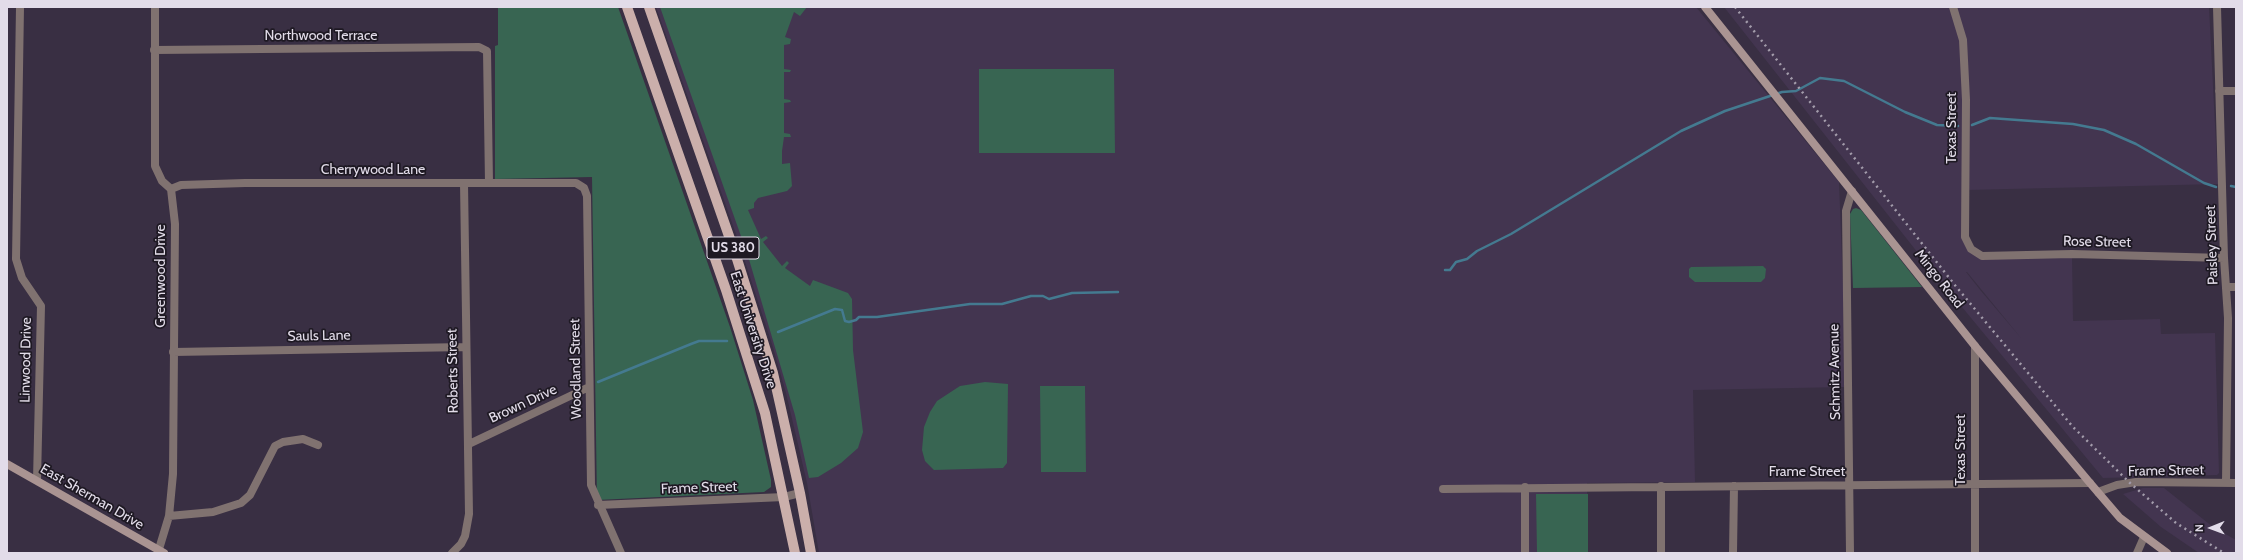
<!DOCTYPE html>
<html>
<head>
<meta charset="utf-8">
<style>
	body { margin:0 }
	#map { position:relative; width:2243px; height:560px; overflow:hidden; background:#392f43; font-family:Cabin,sans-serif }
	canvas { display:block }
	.frame { position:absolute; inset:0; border:8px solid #e2dce9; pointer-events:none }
	.north { position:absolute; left:2191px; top:508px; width:40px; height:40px; -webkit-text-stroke:3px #1e1923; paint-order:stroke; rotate:269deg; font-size:11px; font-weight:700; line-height:16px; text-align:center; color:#e2dce9 }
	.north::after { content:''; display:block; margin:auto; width:14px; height:18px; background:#e2dce9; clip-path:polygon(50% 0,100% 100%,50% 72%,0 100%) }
</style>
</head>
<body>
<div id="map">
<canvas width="2243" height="560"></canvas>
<div class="frame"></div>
<div class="north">N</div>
</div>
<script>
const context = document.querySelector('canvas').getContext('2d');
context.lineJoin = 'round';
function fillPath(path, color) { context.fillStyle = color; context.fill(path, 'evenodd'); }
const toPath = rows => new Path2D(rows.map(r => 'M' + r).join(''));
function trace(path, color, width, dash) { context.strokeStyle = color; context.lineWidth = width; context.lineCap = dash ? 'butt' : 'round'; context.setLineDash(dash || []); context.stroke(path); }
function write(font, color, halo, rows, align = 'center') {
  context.font = font + ' Cabin,sans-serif'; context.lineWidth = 3.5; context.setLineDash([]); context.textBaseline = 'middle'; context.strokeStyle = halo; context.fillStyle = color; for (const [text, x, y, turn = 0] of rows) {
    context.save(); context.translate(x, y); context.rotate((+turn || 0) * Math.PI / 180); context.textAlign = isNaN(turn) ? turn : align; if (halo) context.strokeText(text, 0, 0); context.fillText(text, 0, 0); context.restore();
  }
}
const built = toPath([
	[656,7,1696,7,1839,182,1843,288,1844,387,1693,390,1695,482,1587,483,1588,553,819,553,807,483,786,393,772,344,736,234],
	[1724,7,2209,7,2218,184,1966,190,1965,237,1982,256,2072,254,2073,321,2160,319,2161,334,2215,333,2219,473,2217,475,2103,478,1929,267],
	[1966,272,1967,272,2021,338,1981,291],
	[2143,488,2164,488,2213,527,2236,540,2236,553,2199,553,2161,527,2123,494]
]);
const green = toPath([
	[498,7,618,7,730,327,753,400,771,480,771,487,764,492,597,500,592,177,495,179,495,46,498,45],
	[660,7,807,7,800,16,794,12,785,37,791,39,790,44,784,45,784,69,791,70,790,72,784,72,784,99,790,100,791,102,784,103,784,133,790,134,791,137,784,137,782,151,782,164,790,163,792,186,787,191,758,198,754,203,754,208,748,210,761,239,766,236,768,238,763,242,782,266,787,261,789,263,785,268,810,286,813,280,848,293,852,299,853,350,863,432,858,448,841,463,818,477,809,478,795,415,748,256],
	[979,69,1114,69,1115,153,979,153],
	[1856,208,1861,210,1922,287,1853,288,1850,214,1853,209],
	[1763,266,1766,269,1765,278,1761,282,1695,282,1689,277,1689,269,1691,267],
	[985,382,1008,384,1007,463,1003,468,934,470,925,461,922,450,924,427,930,412,937,401,960,386],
	[1040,386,1085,386,1086,472,1041,472],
	[1588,494,1588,553,1537,553,1536,494]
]);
const stream = toPath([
	[1972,125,1990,118,2073,124,2104,130,2136,144,2204,183,2216,187],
	[2231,186,2236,187],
	[1445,270,1450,270,1456,262,1467,259,1477,251,1511,234,1681,131,1725,111,1782,92,1796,91,1820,78,1844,81,1905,112,1937,125,1958,126],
	[778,332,835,309,842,310,845,321,849,322,856,320,859,317,877,317,970,304,1002,304,1031,296,1043,296,1049,299,1072,293,1118,292],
	[598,382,691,344,699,341,727,341]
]);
const street = toPath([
	[20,7,16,259,22,278,41,306,37,480],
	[155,7,155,166,162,181,171,189,175,224,173,474,169,516,159,549],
	[1953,7,1963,40,1966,100,1965,237,1971,249,1982,256,2072,254,2224,258],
	[2217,7,2224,258,2228,318,2226,483],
	[154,50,479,47,487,51,489,183],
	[2219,91,2236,91],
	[171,189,181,185,245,183,576,183,584,188,587,196,591,485,621,553],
	[2226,287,2236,287],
	[173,352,466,347],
	[469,444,589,387],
	[1661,486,1661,553],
	[1525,487,1525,553],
	[1443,489,2090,483],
	[2098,492,2117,485,2136,482,2236,483],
	[598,505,784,497,800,493],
	[169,516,213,512,241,503,250,495,275,446,283,442,303,439,318,445],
	[452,553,461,544,465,536,469,514,464,183],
	[1733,553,1734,486],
	[1850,553,1846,211,1852,191],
	[1975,553,1975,346],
	[2137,553,2144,537]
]);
const secondary = toPath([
	[1705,7,1975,346,2090,483,2120,518,2167,553],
	[7,464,164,553]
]);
const primary = toPath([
	[627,7,726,290,765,413,795,553],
	[649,7,737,259,773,373,800,493,811,553]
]);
const rail = toPath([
	[1735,7,1954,284,2073,427,2130,483,2176,523,2224,553]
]);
const shields = [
	[733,248,52]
];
const shieldNames = [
	["US 380",733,248]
];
const streetNames = [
	["Northwood Terrace",321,36],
	["Texas Street",1952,128,-90],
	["Cherrywood Lane",373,170],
	["Rose Street",2097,242,1],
	["Paisley Street",2212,245,-92],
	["Greenwood Drive",161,276,-90],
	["Mingo Road",1939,279,52],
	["East University Drive",753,330,72],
	["Sauls Lane",319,336,-1],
	["Linwood Drive",26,360,-89],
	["Woodland Street",576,369,-91],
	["Roberts Street",453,371,-91],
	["Schmitz Avenue",1835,372,-91],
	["Brown Drive",523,404,-25],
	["Texas Street",1961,450,-90],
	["Frame Street",2166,471,-1],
	["Frame Street",1807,472],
	["Frame Street",699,488,-2],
	["East Sherman Drive",92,497,30]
];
fillPath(built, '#433550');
fillPath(green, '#386552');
trace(stream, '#447a90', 2.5);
trace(street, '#807270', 8);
trace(secondary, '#aa9492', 8);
trace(primary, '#cbafab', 10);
trace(rail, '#a39cab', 2.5, [2, 4]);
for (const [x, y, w] of shields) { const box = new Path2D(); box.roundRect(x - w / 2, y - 11, w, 22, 3); context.fillStyle = '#1e1923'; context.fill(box); trace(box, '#e2dce9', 1); }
write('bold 13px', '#e2dce9', null, shieldNames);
write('14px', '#e2dce9', '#1e1923', streetNames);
</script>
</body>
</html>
